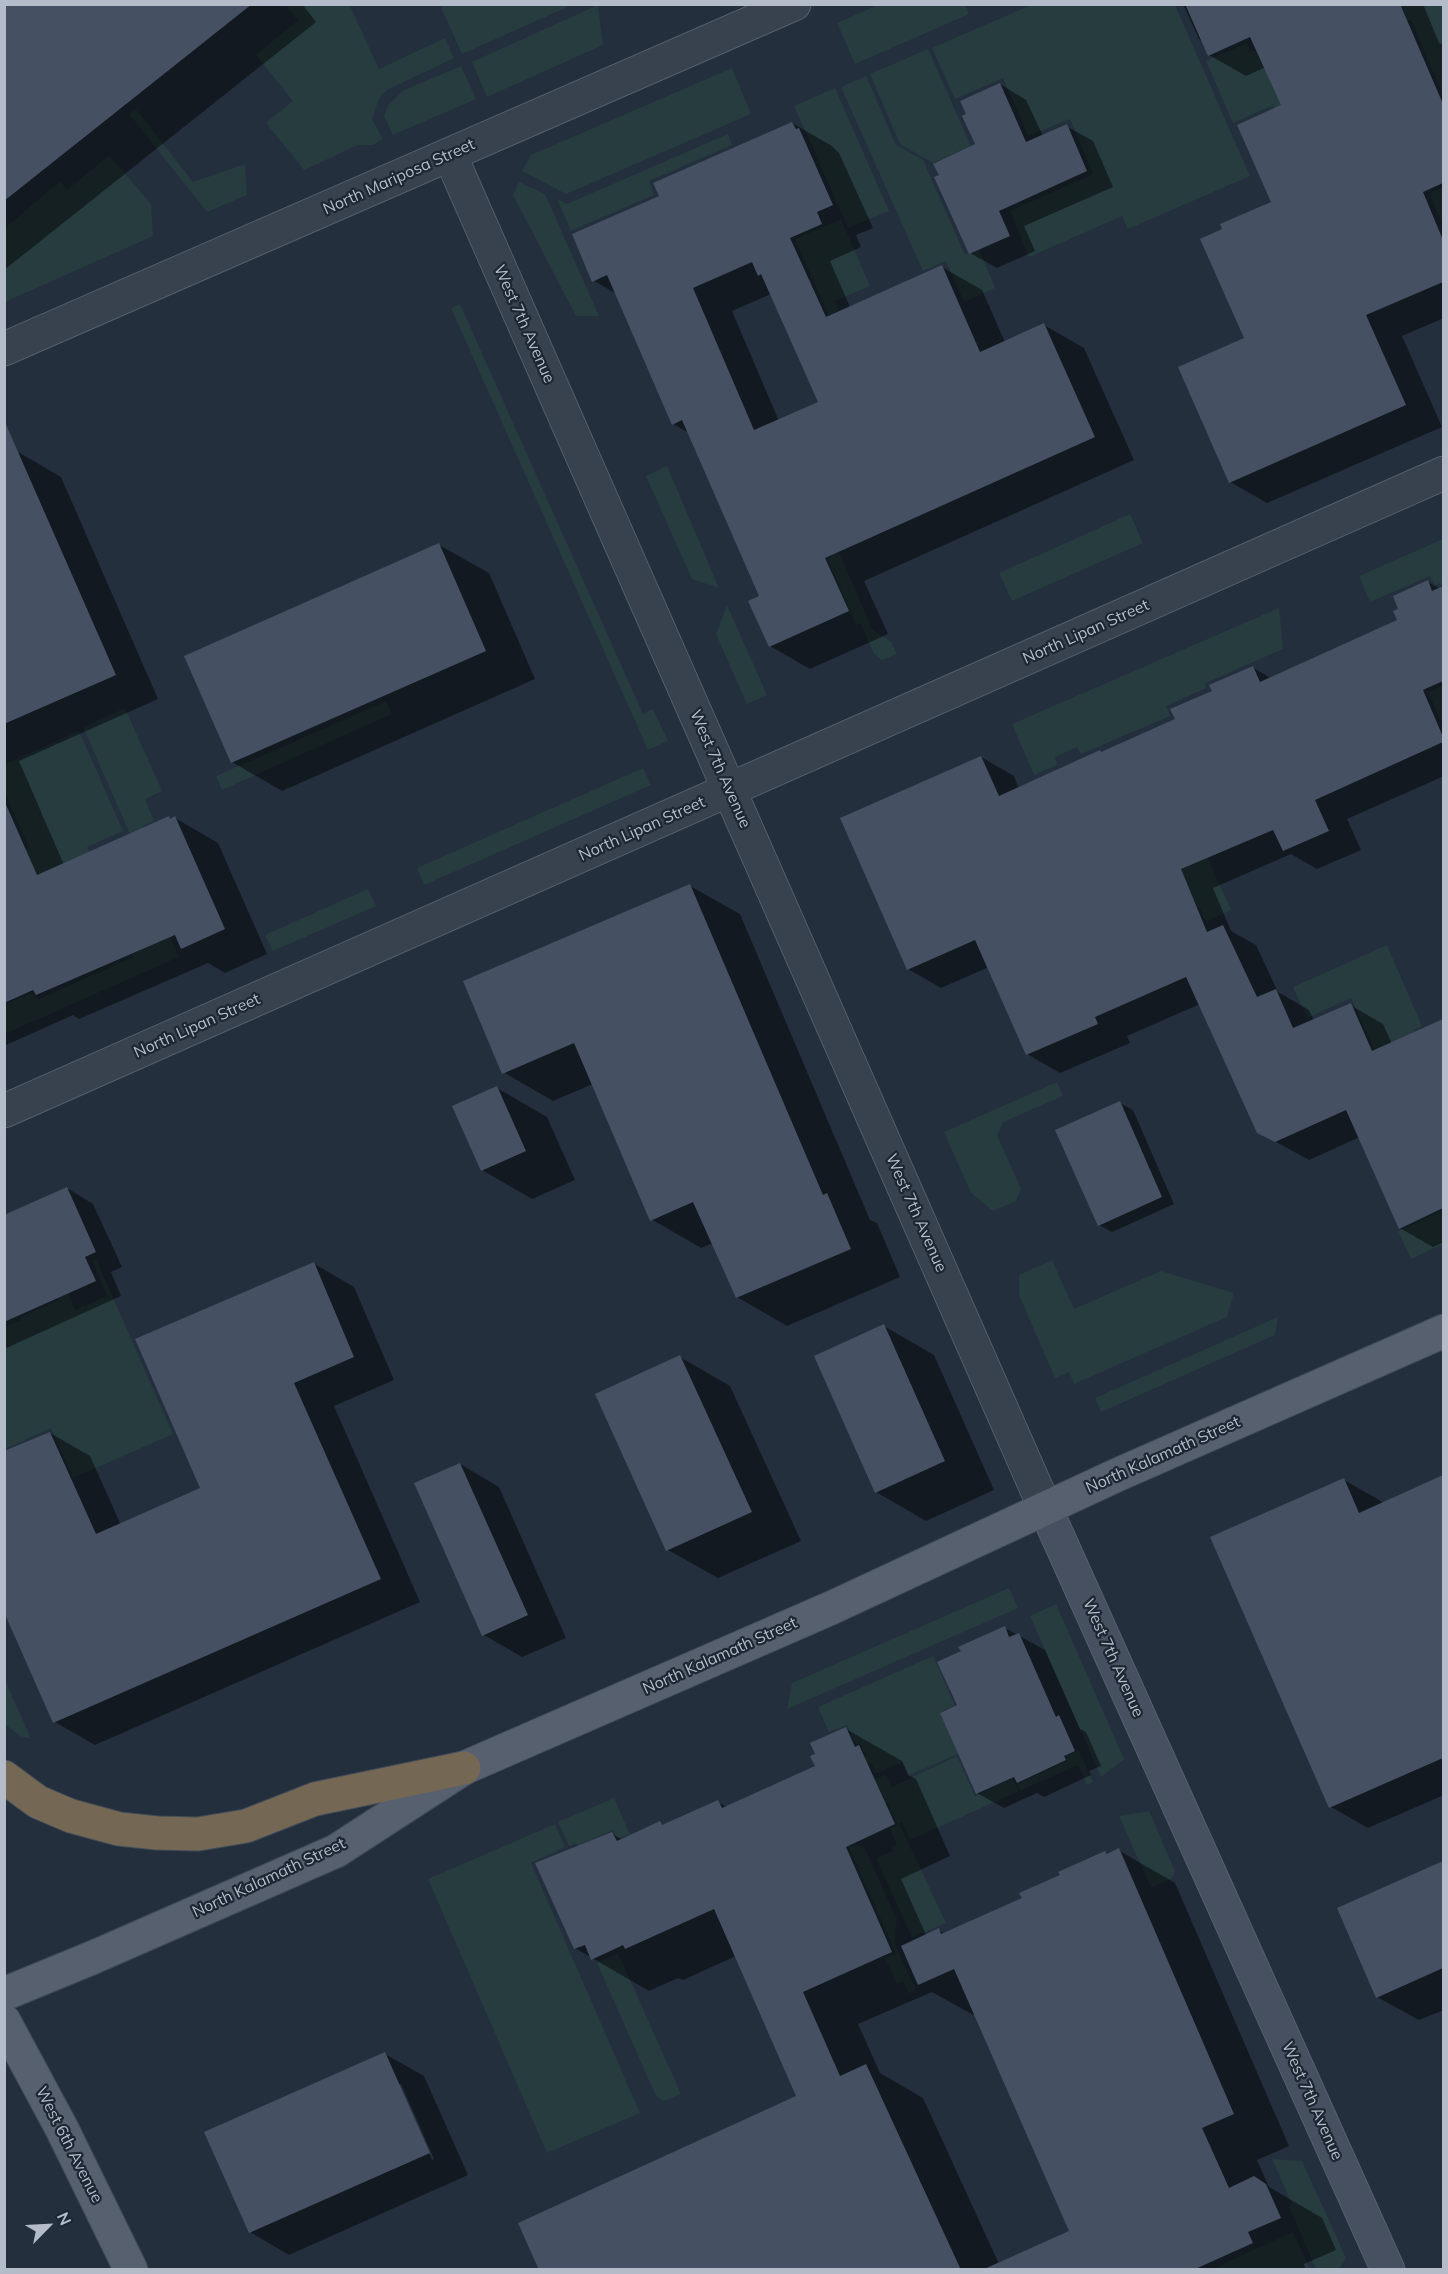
<!DOCTYPE html>
<html>
<head>
<meta charset="utf-8">
<style>
	body { margin:0 }
	#map { position:relative; width:1448px; height:2274px; overflow:hidden; background:#242f3e; font-family:Mulish,sans-serif }
	canvas { display:block }
	.frame { position:absolute; inset:0; border:6px solid #b4bcc9; pointer-events:none }
	.north { position:absolute; left:18px; top:2196px; width:60px; height:60px; -webkit-text-stroke:4px #1d2633; paint-order:stroke; rotate:66deg; font-size:16px; font-weight:700; line-height:24px; text-align:center; color:#b4bcc9 }
	.north::after { content:''; display:block; margin:auto; width:21px; height:27px; background:#b4bcc9; clip-path:polygon(50% 0,100% 100%,50% 72%,0 100%) }
</style>
</head>
<body>
<div id="map">
<canvas width="1448" height="2274"></canvas>
<div class="frame"></div>
<div class="north">N</div>
</div>
<script>
const context = document.querySelector('canvas').getContext('2d');
context.lineJoin = 'round';
function fillPath(path, color) { context.fillStyle = color; context.fill(path, 'evenodd'); }
const toPath = rows => new Path2D(rows.map(r => 'M' + r).join(''));
function trace(path, color, width, dash) { context.strokeStyle = color; context.lineWidth = width; context.lineCap = dash ? 'butt' : 'round'; context.setLineDash(dash || []); context.stroke(path); }
function write(font, color, halo, rows, align = 'center') {
  context.font = font + ' Mulish,sans-serif'; context.lineWidth = 4.5; context.setLineDash([]); context.textBaseline = 'middle'; context.strokeStyle = halo; context.fillStyle = color; for (const [text, x, y, turn = 0] of rows) {
    context.save(); context.translate(x, y); context.rotate((+turn || 0) * Math.PI / 180); context.textAlign = isNaN(turn) ? turn : align; if (halo) context.strokeText(text, 0, 0); context.fillText(text, 0, 0); context.restore();
  }
}
const green = toPath([
	[349,4,379,69,445,38,454,58,387,90,379,98,372,119,383,139,373,145,358,145,304,170,266,123,293,101,256,55,298,20,285,5],
	[880,4,965,5,969,14,855,64,837,23],
	[440,5,572,5,462,54],
	[598,5,603,45,487,97,472,62],
	[1031,5,1175,5,1250,176,1128,229,1122,216,1029,257,1010,211,1093,174,1070,119,1028,136,1003,78,955,99,932,48],
	[1391,5,1443,5,1443,95,1411,20,1388,30],
	[1279,40,1290,144,1273,105,1233,123,1206,61,1247,43,1252,52],
	[928,49,971,146,933,163,900,144,870,74],
	[461,66,476,99,393,135,384,116,388,106,402,91],
	[732,68,751,114,566,194,522,171,531,155],
	[866,76,896,145,923,160,965,255,979,249,995,288,964,302,946,261,923,271,841,87],
	[835,88,889,211,848,228,794,106],
	[136,109,193,182,245,164,247,195,207,212,129,114],
	[728,134,732,145,649,181,654,195,571,231,557,199,567,204],
	[109,155,151,204,153,236,5,302,5,228,60,181,67,190],
	[519,182,545,194,599,316,576,316,513,195],
	[1443,187,1443,226,1429,193],
	[841,219,870,286,835,301,852,339,841,344,795,239],
	[460,304,643,714,653,709,668,741,648,750,451,308],
	[667,466,719,588,692,579,646,476],
	[1130,514,1143,543,1012,601,999,573],
	[1443,539,1443,584,1441,585,1440,583,1435,585,1430,576,1370,602,1359,576],
	[839,552,873,630,891,642,897,654,882,660,874,654,860,623,856,625,827,558],
	[727,605,767,695,747,704,716,634],
	[1279,608,1283,649,1205,683,1206,688,1166,706,1170,716,1081,754,1077,747,1055,757,1057,765,1034,775,1012,724],
	[1443,685,1443,726,1428,692],
	[386,701,392,714,222,790,216,776],
	[125,708,162,791,145,799,154,821,143,826,169,885,155,891,83,727],
	[79,731,123,831,87,847,93,862,40,885,4,858,29,848,5,793,5,764],
	[643,768,651,785,424,885,417,868],
	[1197,834,1231,910,1206,922,1199,907,1156,926,1115,868],
	[368,889,376,906,273,951,265,935],
	[170,937,179,957,5,1034,4,1005,33,992,37,1000,133,957,132,954],
	[1387,945,1422,1026,1414,1030,1443,1095,1329,1070,1374,1049,1351,998,1307,1018,1293,987],
	[1057,1082,1063,1096,1003,1122,997,1135,1021,1189,1016,1201,993,1211,971,1193,944,1132],
	[1443,1210,1443,1244,1411,1259,1398,1231],
	[96,1259,173,1434,73,1478,51,1428,5,1449,4,1327,21,1320,20,1317,59,1300,50,1279,60,1274,75,1310,107,1296,92,1260],
	[1052,1260,1074,1309,1161,1271,1234,1293,1227,1317,1074,1384,1069,1372,1055,1378,1019,1295,1019,1275],
	[1278,1317,1275,1335,1101,1412,1095,1398],
	[1009,1588,1018,1608,787,1709,792,1683],
	[1056,1604,1124,1759,1101,1777,1030,1616],
	[933,1656,955,1705,940,1712,958,1754,909,1775,903,1762,876,1774,871,1763,866,1765,863,1758,866,1756,860,1743,856,1745,847,1725,829,1732,818,1707],
	[4,1680,5,1680,31,1739,20,1736,5,1724],
	[1079,1750,1093,1782,1087,1785,1078,1765,1020,1791,1017,1784,1067,1761,1065,1756],
	[957,1756,975,1796,1013,1778,1019,1791,910,1840,902,1822,899,1823,946,1923,912,1938,876,1858,892,1851,891,1847,897,1845,890,1829,897,1824,887,1802,884,1804,873,1780,886,1774,892,1787],
	[614,1798,630,1834,617,1839,613,1830,581,1844,582,1858,576,1843,569,1846,558,1822],
	[1149,1811,1175,1871,1172,1878,1151,1888,1119,1816],
	[555,1824,565,1847,531,1863,640,2113,547,2153,428,1879],
	[848,1846,864,1846,897,1920,894,1942,916,1990,909,1994,903,1981,897,1984,885,1958,896,1953],
	[618,1953,681,2094,664,2101,656,2096,597,1963],
	[1272,2159,1302,2161,1346,2258,1339,2269,1316,2269,1289,2207,1291,2202],
	[1293,2232,1310,2269,1218,2269,1220,2265]
]);
const shadow = toPath([
	[4,4,302,4,316,22,4,270],
	[1183,4,1423,4,1439,43,1444,45,1444,318,1402,336,1442,427,1267,503,1230,482,1246,339,1273,203,1283,106,1266,67,1246,76,1209,55,1204,43,1199,39],
	[1000,84,1026,100,1043,136,1066,126,1093,141,1113,187,1024,226,1035,251,997,268,970,253,977,145],
	[792,123,832,146,839,153,873,228,856,235,861,247,830,261,850,307,942,267,982,290,1005,342,1044,325,1084,348,1134,460,864,581,888,634,810,669,770,646,761,597,689,433,673,424,617,294,594,281,661,197],
	[771,294,820,403,779,421,732,311],
	[18,452,61,477,158,699,19,761,64,865,169,818,172,819,175,818,218,843,267,954,225,973,208,963,79,1019,73,1015,4,1046,4,458],
	[439,545,489,573,535,679,282,791,232,762],
	[1428,582,1444,591,1444,776,1347,819,1361,850,1317,869,1291,854,1213,888,1231,931,1256,945,1278,992,1309,1010,1314,1021,1350,1005,1383,1024,1392,1044,1444,1021,1444,1242,1433,1247,1400,1228,1360,1137,1309,1160,1258,1132,1200,1004,1127,1036,1130,1043,1060,1073,1027,1054,989,967,941,988,908,969,981,757,1014,776,1019,789,1177,720,1214,691,1252,667,1272,679,1399,621],
	[690,886,740,914,870,1220,877,1223,900,1277,787,1326,737,1297,713,1243,701,1248,651,1219,593,1084,553,1101,503,1072],
	[497,1088,547,1117,575,1180,532,1199,482,1170],
	[1120,1103,1133,1110,1174,1204,1112,1232,1099,1225],
	[67,1188,93,1204,122,1267,111,1272,121,1296,4,1349,4,1224],
	[313,1263,354,1287,394,1380,334,1406,420,1602,95,1745,55,1722,50,1433,90,1456,121,1525,202,1489],
	[884,1326,934,1355,994,1490,926,1521,876,1492],
	[680,1357,730,1386,801,1541,718,1578,668,1550],
	[460,1464,499,1487,566,1638,522,1657,484,1635],
	[1444,1477,1444,1795,1368,1828,1331,1807,1344,1480,1381,1501,1382,1504],
	[1005,1628,1045,1650,1080,1729,1086,1732,1101,1766,1089,1771,1091,1775,1044,1797,1037,1793,1004,1808,977,1793,959,1706,963,1652],
	[846,1729,902,1761,908,1775,916,1779,950,1856,901,1879,926,1935,938,1930,946,1934,1024,1899,1105,1852,1109,1854,1118,1850,1175,1883,1289,2146,1257,2160,1269,2187,1322,2218,1336,2250,1304,2264,1306,2270,541,2270,798,2097,736,1956,683,1980,678,1978,649,1991,575,1948,612,1834,623,1840,660,1823,664,1826,718,1802,727,1807,817,1767],
	[932,1992,977,2017,1071,2231,999,2264,923,2098,880,2073,858,2024],
	[1444,1862,1444,2010,1419,2020,1377,1997,1339,1909],
	[385,2054,424,2076,468,2175,289,2255,250,2232],
	[398,2084,401,2084,434,2159,432,2160]
]);
const building = toPath([
	[4,4,252,4,4,201],
	[1185,4,1400,4,1443,104,1443,183,1423,192,1443,240,1443,282,1366,315,1406,405,1229,483,1178,367,1244,338,1200,239,1222,229,1220,224,1271,202,1237,125,1281,105,1250,37,1208,56],
	[1000,83,1026,142,1067,124,1087,171,999,211,1010,236,969,254,934,177,939,175,933,164,975,144,962,116,966,114,960,101],
	[792,122,796,129,799,128,833,205,817,212,822,224,790,238,826,317,942,265,980,352,1044,323,1095,437,825,558,849,611,769,647,748,601,759,596,682,420,672,425,607,275,592,282,572,234,659,196,653,183],
	[752,262,758,276,761,274,818,402,754,430,693,288],
	[4,420,116,675,4,724],
	[439,543,486,651,231,763,184,656],
	[1428,580,1432,591,1443,586,1443,681,1423,690,1443,737,1443,742,1315,800,1329,831,1283,851,1273,830,1181,869,1207,932,1223,925,1257,997,1276,989,1293,1028,1351,1003,1372,1051,1443,1019,1443,1208,1399,1229,1346,1110,1275,1142,1257,1133,1186,977,1095,1017,1098,1024,1026,1055,975,940,907,970,840,818,981,756,999,796,1100,750,1101,752,1175,719,1170,709,1212,691,1209,685,1253,666,1260,682,1397,620,1393,611,1398,609,1393,596],
	[4,800,37,875,169,816,170,819,175,816,225,929,181,949,175,935,36,995,33,990,4,1003],
	[690,884,823,1195,827,1193,851,1249,736,1298,693,1202,650,1221,574,1043,502,1074,463,981],
	[497,1086,526,1151,481,1171,452,1106],
	[1120,1101,1162,1197,1098,1226,1055,1130],
	[67,1187,96,1252,85,1257,96,1281,4,1322,4,1215],
	[314,1262,354,1357,294,1383,381,1579,53,1723,4,1612,4,1451,50,1432,96,1534,200,1488,135,1339],
	[884,1324,945,1461,875,1493,814,1356],
	[680,1355,752,1512,666,1551,595,1394],
	[460,1463,528,1615,482,1636,414,1483],
	[1443,1475,1443,1758,1329,1808,1210,1537,1344,1478,1359,1513],
	[1005,1626,1009,1637,1019,1633,1056,1717,1059,1715,1075,1751,1064,1756,1066,1760,1017,1783,1014,1777,976,1794,940,1713,957,1705,937,1662,961,1651,958,1647],
	[846,1727,855,1747,859,1745,895,1824,846,1847,892,1952,803,1992,840,2076,866,2064,961,2270,539,2270,518,2223,796,2096,714,1909,625,1949,623,1945,591,1960,585,1945,574,1949,535,1863,612,1832,617,1841,660,1821,662,1825,718,1800,722,1808,815,1766,810,1756,815,1754,810,1743],
	[1119,1848,1234,2114,1202,2128,1229,2188,1254,2176,1266,2184,1281,2218,1248,2232,1253,2243,1193,2270,982,2270,1069,2231,954,1969,918,1985,901,1946,939,1928,941,1934,1022,1898,1019,1893,1060,1875,1058,1872,1105,1851,1107,1854],
	[1443,1861,1443,1968,1376,1998,1337,1908],
	[385,2052,430,2153,249,2233,204,2132]
]);
const street = toPath([
	[450,155,1045,1508],
	[4,349,794,4],
	[4,1111,1444,473]
]);
const secondary = toPath([
	[1045,1508,1388,2270]
]);
const primary = toPath([
	[4,1994,94,1957,336,1851,464,1768,831,1608,1117,1475,1444,1331],
	[4,2021,62,2129,131,2270]
]);
const highway = toPath([
	[4,1777,38,1802,71,1816,119,1829,157,1833,198,1834,246,1826,315,1799,464,1768]
]);
const streetNames = [
	["North Mariposa Street",399,177,-24],
	["West 7th Avenue",524,324,66],
	["North Lipan Street",1086,632,-24],
	["West 7th Avenue",720,769,66],
	["North Lipan Street",642,829,-24],
	["North Lipan Street",197,1026,-24],
	["West 7th Avenue",916,1213,66],
	["North Kalamath Street",1163,1455,-24],
	["North Kalamath Street",720,1656,-24],
	["West 7th Avenue",1113,1658,66],
	["North Kalamath Street",269,1878,-25],
	["West 7th Avenue",1312,2101,66],
	["West 6th Avenue",69,2145,63]
];
fillPath(green, '#263c3f');
fillPath(shadow, '#0007');
fillPath(building, '#455162');
trace(street, '#565f6c', 35);
trace(secondary, '#565f6c', 35);
trace(primary, '#414a57', 35);
trace(highway, '#434c59', 35);
trace(street, '#38414e', 33);
trace(secondary, '#465061', 33);
trace(primary, '#56606e', 33);
trace(highway, '#746855', 33);
write('16px', '#b4bcc9', '#1d2633', streetNames);
</script>
</body>
</html>
